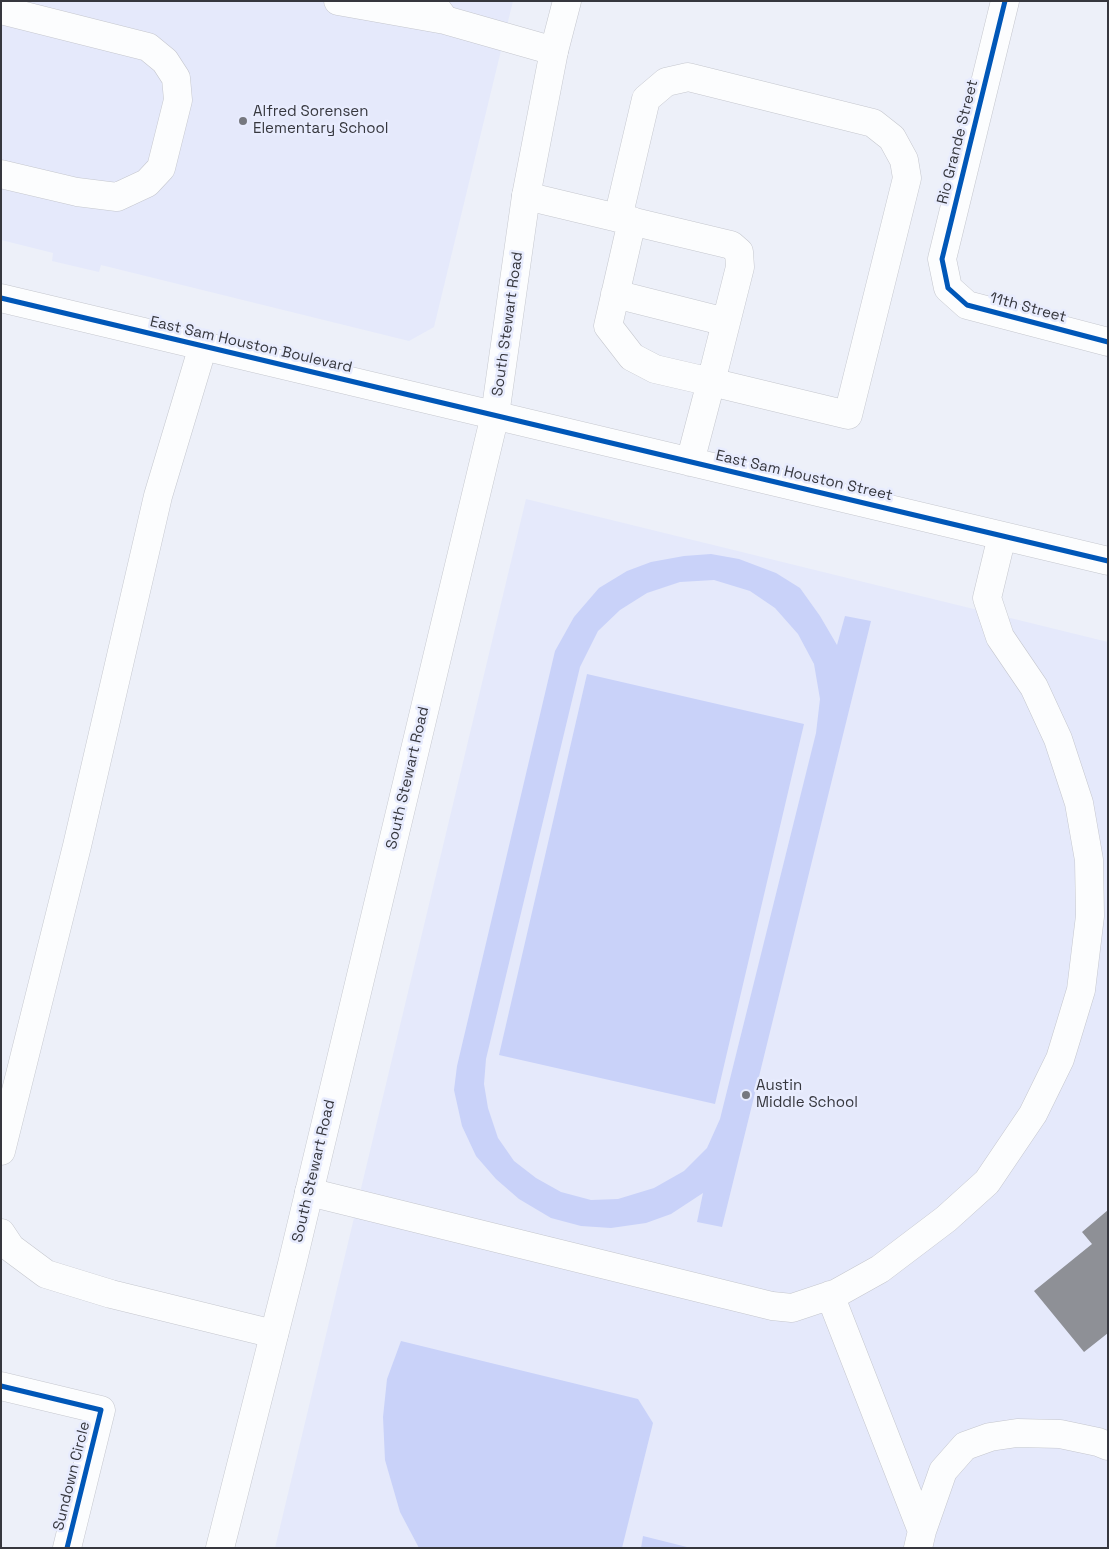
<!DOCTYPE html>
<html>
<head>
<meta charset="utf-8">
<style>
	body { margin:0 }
	#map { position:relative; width:1109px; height:1549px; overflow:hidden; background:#edf0f9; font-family:"Space Grotesk",sans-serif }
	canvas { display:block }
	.frame { position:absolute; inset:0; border:2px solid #36373e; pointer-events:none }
</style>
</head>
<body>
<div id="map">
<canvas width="1109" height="1549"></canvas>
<div class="frame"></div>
</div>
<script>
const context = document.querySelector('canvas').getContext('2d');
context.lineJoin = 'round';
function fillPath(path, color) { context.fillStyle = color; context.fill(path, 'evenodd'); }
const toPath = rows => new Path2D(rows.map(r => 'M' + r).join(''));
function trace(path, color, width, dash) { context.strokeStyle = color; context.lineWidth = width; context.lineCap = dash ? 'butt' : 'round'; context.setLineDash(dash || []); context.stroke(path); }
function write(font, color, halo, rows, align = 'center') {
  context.font = font + ' "Space Grotesk",sans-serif'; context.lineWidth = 5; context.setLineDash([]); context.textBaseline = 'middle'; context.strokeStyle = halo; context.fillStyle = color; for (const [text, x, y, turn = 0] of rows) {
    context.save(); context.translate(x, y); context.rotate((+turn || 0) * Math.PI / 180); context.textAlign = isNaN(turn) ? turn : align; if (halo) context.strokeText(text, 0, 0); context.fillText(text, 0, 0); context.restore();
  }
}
const built = toPath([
	[1,1,513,1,434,327,409,341,101,265,99,272,52,261,53,253,1,240],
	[526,499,1108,642,1108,1548,275,1548]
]);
const green = toPath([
	[711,554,739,559,776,573,800,588,820,616,837,645,845,616,871,621,722,1227,697,1222,703,1193,671,1214,646,1223,611,1228,581,1226,551,1218,519,1199,496,1179,476,1156,462,1126,454,1090,457,1066,555,651,574,617,599,588,627,571,651,562,684,556],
	[714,580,750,591,775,608,798,634,814,664,820,699,816,733,720,1119,707,1148,684,1171,654,1188,618,1199,591,1200,561,1192,536,1178,514,1161,498,1138,488,1108,484,1084,486,1059,580,667,598,631,620,610,647,593,680,582],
	[587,674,804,724,715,1104,499,1055],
	[401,1341,638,1399,653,1423,622,1548,419,1548,400,1512,385,1460,383,1417,387,1379],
	[643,1536,691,1548,641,1548]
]);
const building = toPath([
	[1108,1210,1108,1333,1084,1352,1034,1291,1092,1244,1082,1232]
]);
const minor = toPath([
	[338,1,445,20],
	[431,1,445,20,554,51],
	[1005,1,942,259,948,288,967,305,1108,342],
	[1,10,148,47,165,61,176,78,178,100,161,168,147,183,117,197,77,192,1,174],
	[526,196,618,218,731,245,739,252,740,267,711,382,655,369,632,357,608,326,632,221],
	[618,218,646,99,666,82,688,77,873,123,892,138,904,160,907,178,848,415,711,382,690,462],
	[615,294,726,322],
	[1,298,1108,561],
	[1,1151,77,846,158,496,203,346],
	[309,1192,772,1306,792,1308,837,1293,880,1269,946,1219,987,1182,1033,1114,1060,1059,1081,990,1090,916,1089,860,1079,803,1058,739,1034,687,1000,637,987,598,1002,536],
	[1,1233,11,1248,46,1274,111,1294,274,1334],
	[830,1295,922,1531],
	[1,1386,101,1410,67,1548],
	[918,1548,922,1531,943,1471,965,1446,990,1437,1017,1433,1060,1434,1098,1442,1108,1446]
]);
const major = toPath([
	[220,1548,292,1264,495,415,526,196,554,51,567,1]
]);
const cycleway = toPath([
	[1005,1,942,259,948,288,967,305,1108,342],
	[1,298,1108,561],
	[1,1386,101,1410,67,1548]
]);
const markers = [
	[243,121,5,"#76787f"],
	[746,1095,5,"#76787f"]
];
const poiNames = [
	["Alfred Sorensen",253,112],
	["Elementary School",253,129],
	["Austin",756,1086],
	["Middle School",756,1103]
];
const streetNames = [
	["Rio Grande Street",958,142,-76],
	["11th Street",1028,308,15],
	["South Stewart Road",508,324,-82],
	["East Sam Houston Boulevard",251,345,13],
	["East Sam Houston Street",804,476,13],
	["South Stewart Road",408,778,-77],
	["South Stewart Road",314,1171,-77],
	["Sundown Circle",72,1476,-76]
];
fillPath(built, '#e5e9fb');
fillPath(green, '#c9d2f9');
fillPath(building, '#8e9096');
trace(minor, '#c5c7ce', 29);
trace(major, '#c5c7ce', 29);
trace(minor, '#fcfdfe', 28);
trace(major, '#fcfdfe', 28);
trace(cycleway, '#0057b8', 5);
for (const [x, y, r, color] of markers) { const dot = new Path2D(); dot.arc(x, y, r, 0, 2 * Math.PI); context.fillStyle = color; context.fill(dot); trace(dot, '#e8ecfe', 2); }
write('15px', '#36373e', '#e8ecfe', poiNames, 'left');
write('15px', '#36373e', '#e8ecfe', streetNames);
</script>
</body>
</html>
